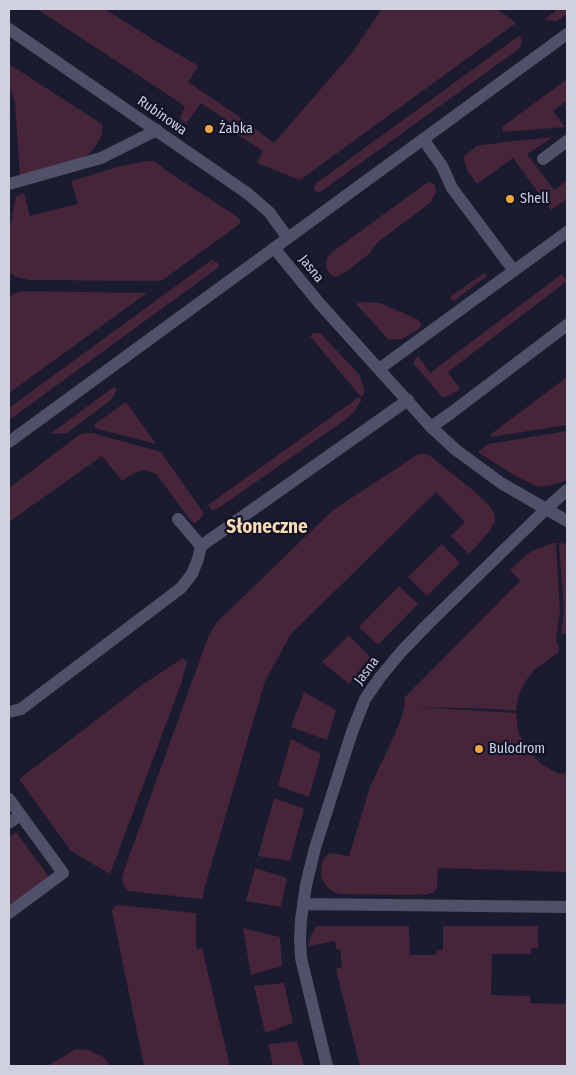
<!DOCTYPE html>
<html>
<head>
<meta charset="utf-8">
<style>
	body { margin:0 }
	#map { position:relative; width:576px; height:1075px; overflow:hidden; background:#1a1b2f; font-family:"Fira Sans Condensed",sans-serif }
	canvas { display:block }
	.frame { position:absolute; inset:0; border:10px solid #cfd1df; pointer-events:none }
</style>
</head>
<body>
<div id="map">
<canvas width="576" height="1075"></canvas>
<div class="frame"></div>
</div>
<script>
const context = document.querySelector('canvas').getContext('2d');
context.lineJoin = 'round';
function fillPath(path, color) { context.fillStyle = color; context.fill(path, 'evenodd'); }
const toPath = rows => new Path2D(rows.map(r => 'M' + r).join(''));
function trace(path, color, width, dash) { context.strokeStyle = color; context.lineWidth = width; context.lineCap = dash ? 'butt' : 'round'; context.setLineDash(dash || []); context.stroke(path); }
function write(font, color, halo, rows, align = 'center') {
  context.font = font + ' "Fira Sans Condensed",sans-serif'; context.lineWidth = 4.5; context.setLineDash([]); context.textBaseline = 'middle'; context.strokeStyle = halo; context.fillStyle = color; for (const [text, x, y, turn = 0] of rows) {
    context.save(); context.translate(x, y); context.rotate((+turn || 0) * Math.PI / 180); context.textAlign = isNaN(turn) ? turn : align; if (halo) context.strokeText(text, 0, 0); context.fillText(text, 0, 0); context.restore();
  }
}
const green = toPath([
	[37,9,105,9,157,42,199,66,188,82,234,113,274,143,351,54,382,9,497,9,516,23,300,180,257,163,263,151,238,135,238,128,201,103,186,124,180,118,185,106],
	[558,9,567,9,567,14,557,21,544,20],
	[520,35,522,42,519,49,319,193,314,190,315,184],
	[12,66,102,124,102,134,97,144,91,152,84,158,20,176,15,103,9,85,9,68],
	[567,79,567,101,553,111,565,127,503,132,502,127],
	[553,137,527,154,554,190,567,181,567,194,565,195,567,199,551,210,513,158,477,184,468,172,463,157,477,146,505,142],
	[147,161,154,161,167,171,239,218,241,223,164,279,159,281,30,280,16,277,9,272,9,232,16,196,24,193,30,216,78,204,71,181,121,166],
	[428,182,433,183,435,186,436,192,430,203,378,242,373,248,370,253,346,272,335,277,331,275,326,268,327,258,332,252],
	[212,260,218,263,219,267,9,420,9,408,210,261],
	[484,273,486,274,487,276,454,301,451,300,450,297],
	[562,274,567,281,448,372,460,389,458,391,443,398,413,363,418,356,430,373],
	[23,291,147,293,9,393,9,297,16,293],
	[362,302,380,303,417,319,420,322,421,325,420,328,402,339,389,340,356,304],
	[314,333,320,333,359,374,364,388,364,393,362,396,361,397,310,336],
	[567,377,567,425,491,437,491,434],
	[114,387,117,390,111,400,67,433,50,434],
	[359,397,362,400,360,402,353,413,345,420,220,507,214,510,212,510,210,508,208,505],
	[126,402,156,444,95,428,95,424],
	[567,431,567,480,552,485,538,487,512,474,478,452,488,444],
	[85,433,93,433,107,437,161,452,203,512,203,515,202,517,195,523,192,522,156,474,149,471,143,470,130,475,122,481,102,456,9,522,9,488,79,435],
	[422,453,429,455,474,491,488,504,494,513,495,521,489,532,469,554,451,536,465,522,436,492,291,634,265,681,203,893,203,899,127,891,123,884,122,880,123,873,208,637,213,628,218,621,333,510,417,455],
	[553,543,556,543,560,610,556,642,558,642,559,652,534,670,525,682,518,697,516,711,496,709,415,707,516,713,518,732,527,749,540,763,557,773,567,774,567,872,438,868,437,887,434,893,430,893,426,895,420,894,410,895,339,894,332,891,327,887,321,877,322,861,326,856,330,853,349,856,370,787,394,736,402,716,404,707,406,707,404,706,405,697,520,581,510,570,525,556,532,551],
	[559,543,567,544,567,634,561,634,564,611],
	[442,544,460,563,427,596,408,577],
	[399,586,418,604,378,645,359,627],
	[349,635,370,657,349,684,322,662],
	[183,658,187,662,181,684,110,874,71,851,19,779,142,685],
	[304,692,336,710,327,740,291,727],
	[291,739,321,754,309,797,278,786],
	[274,798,304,809,290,861,258,856],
	[16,832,50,878,9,906,9,837],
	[255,868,287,878,281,907,246,901],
	[120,905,203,914,196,914,196,943,197,949,202,948,230,1066,144,1066,112,911,115,906],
	[316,926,409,926,410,955,436,955,437,950,443,950,443,926,538,926,538,948,531,948,531,954,492,954,491,995,530,996,530,1003,567,1004,567,1066,360,1066,336,969,342,967,340,949,336,949,335,941,308,946,310,938],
	[243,928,280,937,282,966,251,975],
	[284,983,293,1023,265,1033,254,986],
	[297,1041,304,1066,273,1066,268,1044],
	[76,1049,88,1050,103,1057,111,1066,47,1066]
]);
const pedestrian = toPath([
	[9,799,63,873,9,913],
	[9,823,20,815]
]);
const minor = toPath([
	[9,29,247,193,269,212,288,238],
	[423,139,442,166,452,188,514,271],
	[543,159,567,141],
	[9,184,101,158,157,130],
	[274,248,320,304,431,427,456,450,501,483,567,521],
	[379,369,567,232],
	[431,427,451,413,567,325],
	[9,442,567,34],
	[178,519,201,546],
	[9,712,21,709,181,588,192,574,198,559,201,546,408,400],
	[303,904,567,907],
	[327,1066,301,958,300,938,301,920,306,885,315,848,352,732,365,699,381,676,401,652,427,625,546,509,567,490]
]);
const markers = [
	[209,129,5,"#eea73c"],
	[510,199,5,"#eea73c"],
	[479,749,5,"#eea73c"]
];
const streetNames = [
	["Rubinowa",162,116,35],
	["Jasna",311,269,51],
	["Jasna",367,671,-53]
];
const poiNames = [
	["Żabka",219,129],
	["Shell",520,199],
	["Bulodrom",489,749]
];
const districtNames = [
	["Słoneczne",267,528]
];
fillPath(green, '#46243a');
trace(pedestrian, '#4f5168', 12);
trace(minor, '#4f5168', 12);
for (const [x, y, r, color] of markers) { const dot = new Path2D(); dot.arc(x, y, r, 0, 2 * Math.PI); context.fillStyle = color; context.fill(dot); trace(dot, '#111225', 2); }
write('14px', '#cfd1df', '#111225', streetNames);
write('14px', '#cfd1df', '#111225', poiNames, 'left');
write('bold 19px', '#f8dab4', '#111225', districtNames);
</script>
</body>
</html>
